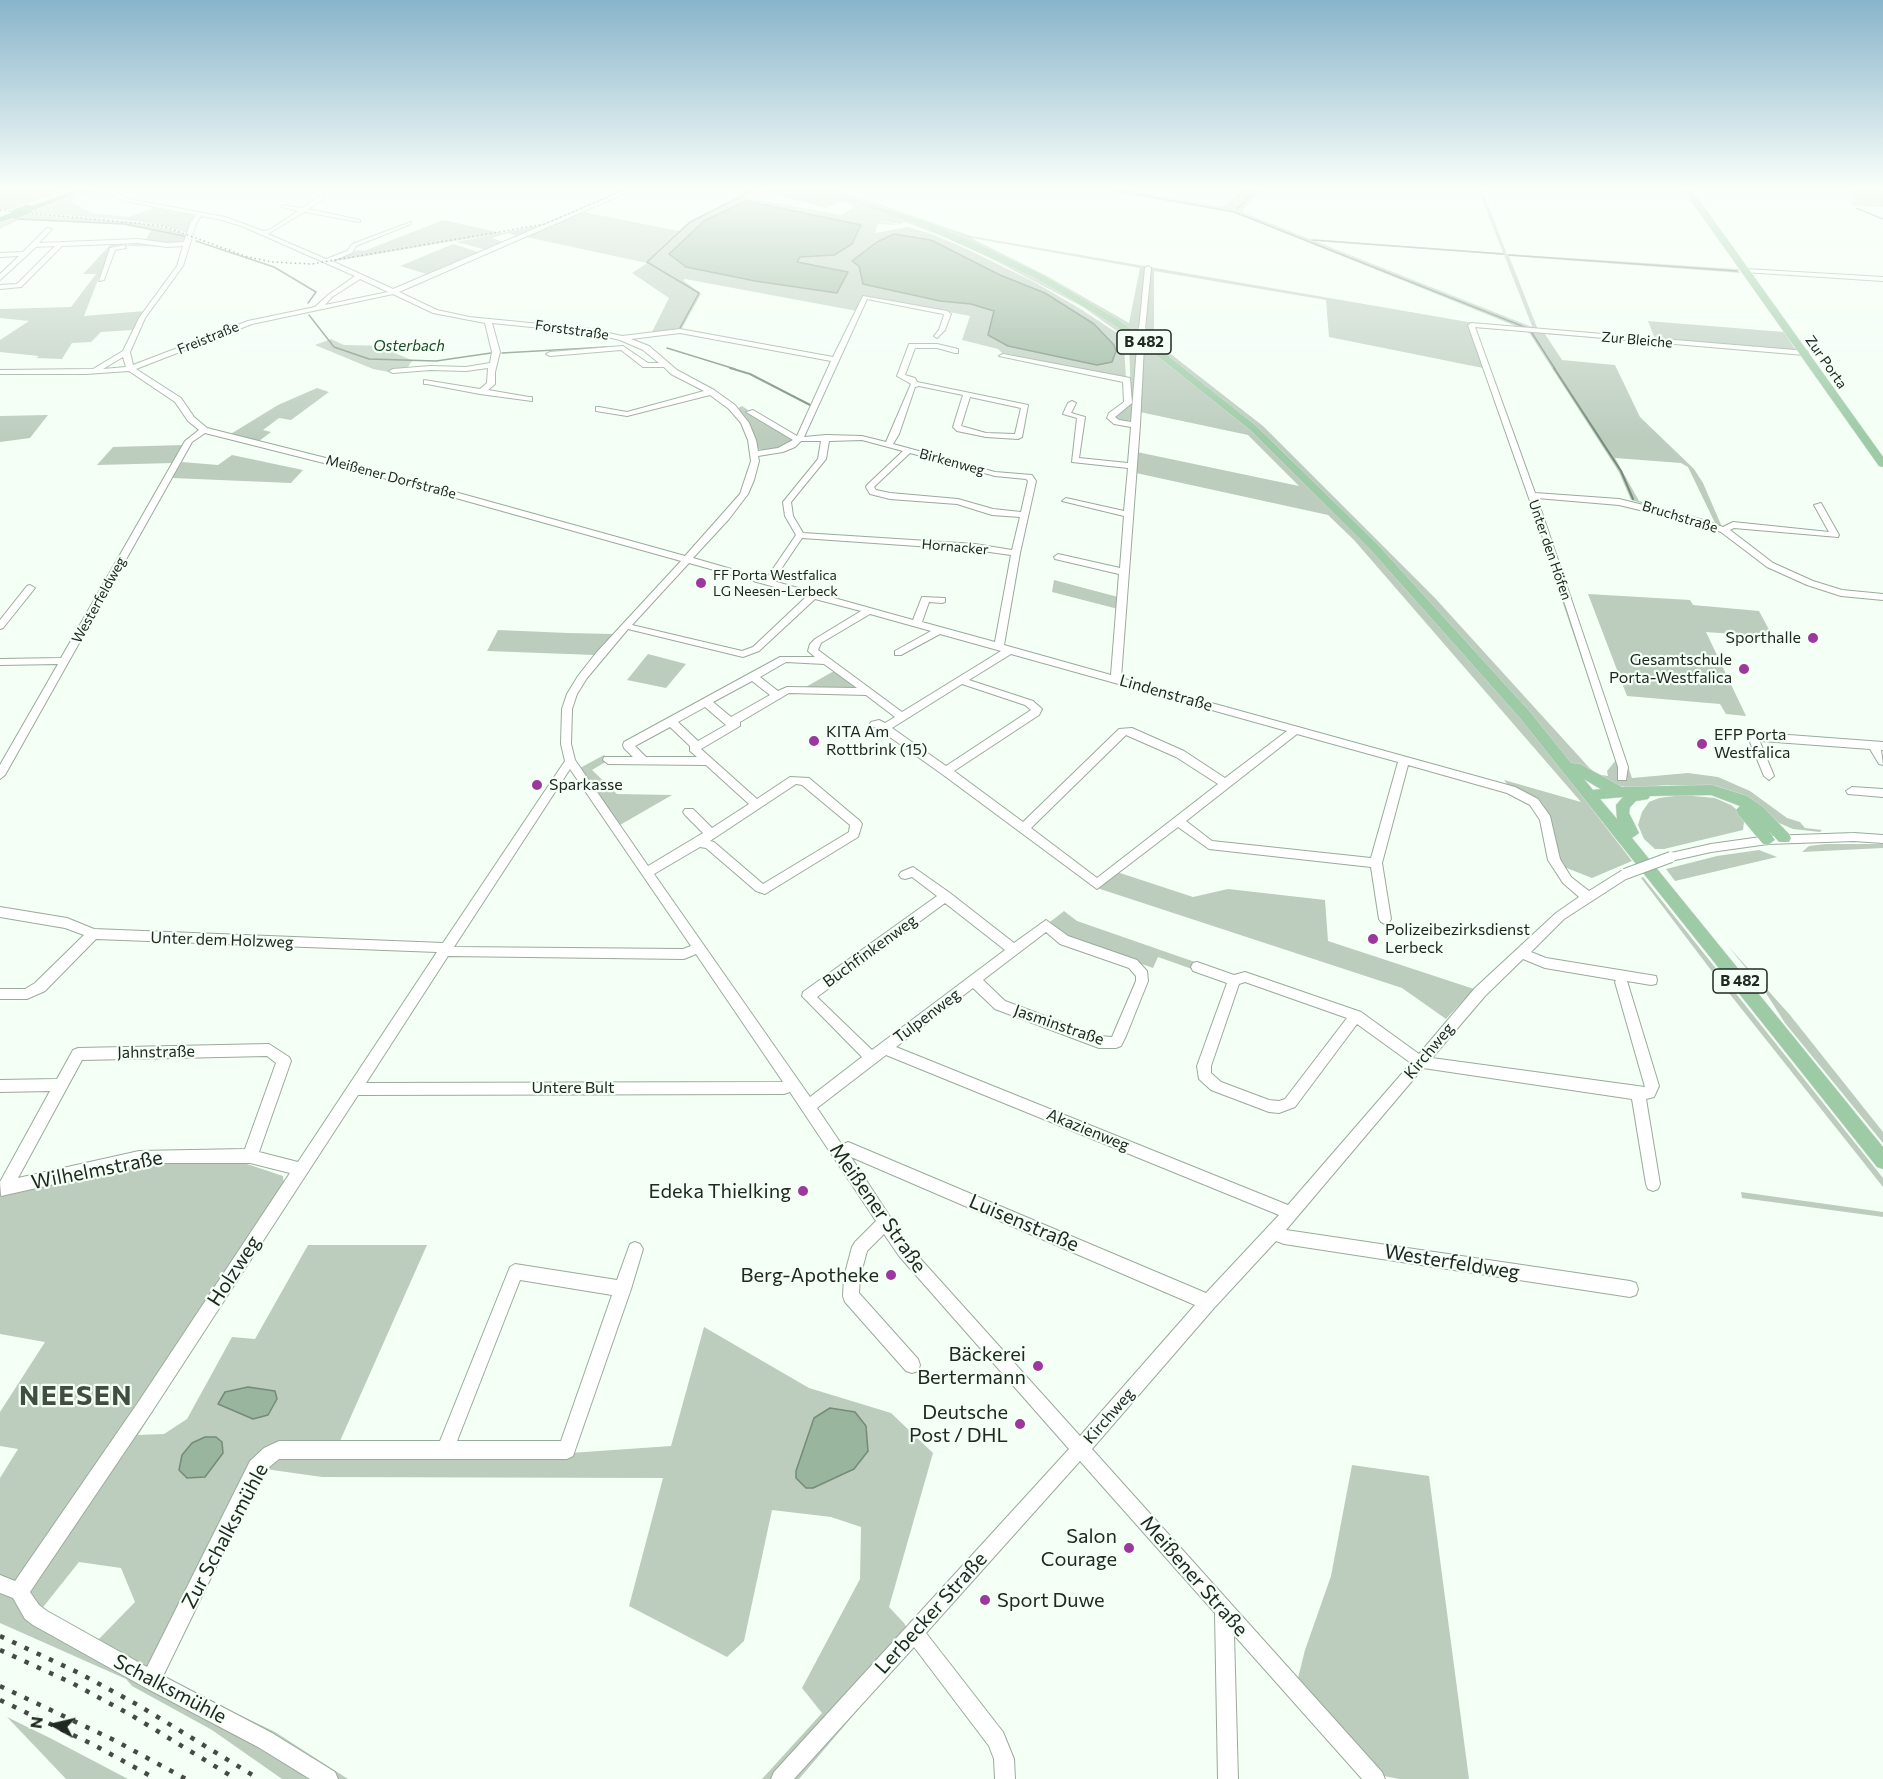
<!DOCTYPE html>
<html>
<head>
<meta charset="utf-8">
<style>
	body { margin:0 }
	#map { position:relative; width:1883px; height:1779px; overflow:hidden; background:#f4fff5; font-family:Commissioner,sans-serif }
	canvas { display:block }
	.north { position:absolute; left:24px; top:1695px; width:60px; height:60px; -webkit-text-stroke:4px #f4fff5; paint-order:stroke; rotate:278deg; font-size:16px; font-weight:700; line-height:24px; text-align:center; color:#212822 }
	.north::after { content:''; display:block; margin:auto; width:21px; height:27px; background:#212822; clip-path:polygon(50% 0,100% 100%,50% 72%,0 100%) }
</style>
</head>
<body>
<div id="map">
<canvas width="1883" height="1779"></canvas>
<div class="north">N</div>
</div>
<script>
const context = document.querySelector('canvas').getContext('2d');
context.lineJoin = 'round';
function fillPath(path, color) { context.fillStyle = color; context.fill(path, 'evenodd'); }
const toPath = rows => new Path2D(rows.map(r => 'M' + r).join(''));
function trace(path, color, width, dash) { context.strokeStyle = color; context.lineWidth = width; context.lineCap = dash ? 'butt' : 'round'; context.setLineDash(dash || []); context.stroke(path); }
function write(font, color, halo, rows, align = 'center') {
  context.font = font + ' Commissioner,sans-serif'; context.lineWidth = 4.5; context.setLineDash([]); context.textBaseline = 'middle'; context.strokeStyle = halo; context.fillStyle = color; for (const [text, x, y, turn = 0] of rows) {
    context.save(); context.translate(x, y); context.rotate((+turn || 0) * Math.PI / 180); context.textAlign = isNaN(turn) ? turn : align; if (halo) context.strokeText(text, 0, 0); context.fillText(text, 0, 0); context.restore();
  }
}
const green = toPath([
	[0,189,66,189,9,210,0,209],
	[89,189,99,189,70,201,91,213,129,217,153,208,195,216,187,233,164,226,135,221,25,212],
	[751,189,836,189,971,236,1468,322,1523,329,1233,212,1101,189,1118,189,1223,207,1243,189,1264,189,1243,210,1244,213,1310,239,1503,253,1478,189,1482,189,1507,254,1738,269,1740,273,1509,256,1538,330,1655,339,1648,321,1784,332,1799,355,1545,334,1562,360,1615,365,1640,417,1694,469,1703,483,1722,527,1631,500,1619,472,1530,334,1527,332,1475,328,1483,368,1329,337,1326,300,1154,271,1154,341,1263,426,1435,598,1595,774,1608,776,1607,771,1616,760,1555,580,1563,581,1632,778,1688,773,1718,777,1750,791,1787,818,1800,822,1805,828,1822,830,1820,832,1793,829,1779,823,1749,799,1716,786,1667,785,1630,788,1565,774,1632,861,1592,878,1564,867,1552,859,1544,819,1530,802,1514,793,1504,780,1581,802,1354,540,1328,515,1136,473,1137,452,1299,486,1248,435,1140,412,1133,420,1121,422,1114,417,1131,395,1129,345,1124,336,1083,307,971,248,905,222,901,224,874,220,899,225,878,224,875,233,908,227,932,234,969,250,1036,283,1079,308,1120,335,1124,344,1126,378,1002,353,998,349,962,340,970,316,866,296,857,311,685,279,683,280,701,294,681,330,652,332,669,298,632,273,647,263,526,237,584,212,679,231,689,222],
	[757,190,826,208,840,201,855,206,842,215,742,197],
	[894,234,1045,293,1094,324,1114,345,971,304,940,301,863,284,859,266,852,261,877,242],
	[971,238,1140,268,1129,323,1047,276],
	[1315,241,1504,255,1532,326,1532,327],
	[852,244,834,255,800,257,796,262,847,272,828,292,755,281,686,267,670,254],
	[1615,458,1681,463,1688,467,1715,523,1639,501],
	[1848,189,1883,189,1883,207,1852,206,1853,200],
	[22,213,132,222,162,227,186,234,186,238,182,247,127,246,110,249,84,316,145,311,132,330,101,332,91,342,72,343,62,359,36,358,39,356,0,352,0,340,29,321,0,318,0,309,71,307,96,274,83,274,110,245,143,244,152,229,124,224,19,220,0,229,0,222],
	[443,220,502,233,330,262,358,250,364,251],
	[546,224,520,237,508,233,492,238,509,244,491,251,456,242],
	[453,244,478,252,426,274,400,266],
	[331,339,344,345,388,346,385,349,414,361,411,362,407,369,389,372,373,369,315,345],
	[317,388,329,392,291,420,279,418,263,430,271,432,259,441,229,435,278,405],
	[742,406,748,410,745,412,788,436,792,441,785,447,766,451,758,449,736,409],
	[48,415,30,438,0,442,0,416],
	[184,445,174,463,97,465,113,447],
	[232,455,303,470,291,483,172,478,182,462,218,465],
	[1054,580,1118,597,1118,609,1052,592],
	[1588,594,1690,600,1693,605,1759,611,1773,637,1706,632,1746,716,1726,714,1720,704,1627,696],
	[498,630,568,633,613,634,595,655,487,651],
	[648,654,686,664,666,688,627,680],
	[834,671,860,690,804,688],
	[604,755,609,760,592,770,617,794,672,795,620,825,580,768],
	[1682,795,1715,798,1731,805,1741,813,1744,822,1743,830,1664,849,1655,849,1644,839,1638,825,1642,812,1649,802,1659,798],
	[1826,844,1883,844,1883,848,1802,852,1809,846],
	[1759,850,1777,857,1675,881,1666,869,1717,856],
	[1114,871,1193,897,1228,889,1325,900,1328,941,1474,989,1446,1019,1402,988,1094,887],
	[1643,877,1883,1178,1883,1187,1717,978,1641,878],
	[1064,911,1077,921,1195,962,1192,969,1158,957,1153,968,1071,939,1050,922],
	[1728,946,1790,1015,1883,1132,1883,1143,1785,1023,1764,990],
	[164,1160,247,1164,283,1176,284,1187,291,1189,138,1435,164,1434,187,1419,232,1337,255,1339,308,1245,427,1245,336,1450,570,1453,671,1446,704,1327,809,1388,891,1413,933,1453,889,1607,904,1623,915,1643,799,1779,762,1779,822,1713,802,1688,860,1579,861,1527,831,1517,772,1510,744,1641,727,1657,629,1606,663,1478,322,1477,258,1468,153,1673,275,1732,348,1779,282,1779,212,1730,132,1686,126,1679,0,1623,0,1478,18,1449,0,1446,0,1412,45,1342,0,1334,0,1197,2,1194,140,1162],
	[79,1562,121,1568,135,1602,97,1641,40,1611],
	[1741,1192,1883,1212,1883,1217,1742,1198],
	[1352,1465,1429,1476,1469,1779,1399,1779,1379,1775,1296,1686,1305,1650,1331,1576],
	[7,1717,50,1738,128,1779,66,1779]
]);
const water = toPath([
	[746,201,861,225,852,244,834,255,800,257,797,262,848,272,837,293,755,281,686,267,669,254,704,221,746,201],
	[894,234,931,240,1000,275,1045,293,1094,324,1114,345,1116,351,1112,362,1097,365,1008,346,988,335,994,311,971,304,940,301,863,284,859,266,852,261,877,242,894,234],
	[248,1387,275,1391,277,1399,268,1415,253,1419,218,1404,225,1392,248,1387],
	[830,1408,855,1412,866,1426,868,1451,854,1469,813,1488,806,1488,796,1478,796,1471,814,1418,830,1408],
	[205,1437,216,1437,222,1442,223,1453,205,1477,187,1478,179,1470,182,1455,192,1443,205,1437]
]);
const streamFar1 = toPath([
	[1105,189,1234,212,1527,328],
	[1856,208,1883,219],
	[1237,209,1256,190],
	[18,219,124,224,184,236],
	[1313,240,1503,254],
	[196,241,274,267,316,292,308,303],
	[1509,255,1737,271],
	[309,315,334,347,369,359,436,361,491,353],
	[680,328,699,293,647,262,690,222,756,189],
	[1532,333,1555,369],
	[667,348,735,369],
	[502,353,607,347]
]);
const stream = toPath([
	[730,368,750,374,812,406],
	[1554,368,1621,471,1633,499]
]);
const minor = toPath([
	[101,189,108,189,129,199,225,217,263,231,269,230,298,211,282,207,282,205,302,208,321,196,325,196,325,198,308,209,360,220,360,222,304,212,268,234,326,259,347,251,352,244,411,222,411,224,356,246,352,253,332,261,393,289,628,189,635,189,399,292,437,310,469,317,591,329,622,336,680,329,833,357,863,296,947,311,951,314,945,330,937,338,934,336,939,330,944,315,943,314,867,299,804,437,826,435,862,436,886,442,911,384,897,376,909,344,937,344,958,349,958,353,955,353,937,348,915,348,905,375,915,378,917,382,1028,405,1022,437,1018,439,986,437,957,431,953,427,963,395,919,386,915,387,899,434,893,444,995,472,1032,475,1036,481,1020,553,1004,645,1111,675,1119,574,1055,559,1054,557,1058,554,1120,568,1124,516,1062,501,1066,498,1124,511,1128,468,1072,462,1077,418,1063,414,1068,403,1072,401,1076,403,1071,413,1085,417,1079,458,1128,463,1131,427,1114,424,1107,418,1109,413,1124,402,1123,382,999,356,1003,354,1130,378,1132,403,1115,417,1119,420,1131,422,1137,347,1144,345,1140,425,1121,678,1515,787,1538,799,1550,816,1560,859,1571,877,1589,891,1621,871,1629,871,1631,874,1629,877,1564,919,1531,952,1546,958,1656,976,1657,980,1656,984,1651,985,1627,981,1659,1086,1654,1097,1646,1099,1660,1184,1658,1189,1653,1191,1648,1189,1646,1184,1632,1099,1423,1068,1286,1230,1630,1281,1636,1283,1638,1289,1636,1295,1630,1297,1284,1244,1276,1241,1214,1308,1092,1449,1382,1772,1385,1779,1362,1779,1234,1635,1238,1779,1218,1779,1215,1613,1080,1461,926,1633,1003,1732,1014,1759,1015,1779,995,1779,994,1759,989,1746,914,1647,794,1779,771,1779,774,1772,1069,1449,899,1256,884,1234,867,1251,860,1277,859,1293,918,1359,920,1365,918,1371,912,1373,906,1371,845,1302,843,1296,844,1277,852,1247,855,1242,876,1221,790,1092,784,1094,358,1095,151,1413,30,1592,39,1605,47,1611,147,1667,250,1461,264,1448,279,1441,440,1441,510,1267,515,1264,617,1280,630,1244,635,1242,640,1244,643,1249,631,1289,573,1456,567,1459,279,1459,262,1473,163,1676,272,1733,335,1772,338,1779,310,1779,258,1747,144,1687,33,1625,25,1619,13,1598,0,1593,0,1575,15,1581,139,1401,290,1173,250,1163,165,1163,139,1165,1,1196,0,1182,50,1091,0,1092,0,1080,57,1079,73,1050,78,1048,269,1044,289,1057,291,1061,259,1152,298,1162,437,952,96,939,45,991,27,999,0,999,0,989,25,989,35,983,84,935,65,928,0,917,0,907,67,918,94,929,443,943,565,761,561,744,562,709,567,694,578,676,596,653,681,561,395,481,205,433,192,442,5,775,0,779,0,765,58,664,0,665,0,659,61,658,185,441,199,430,188,421,175,402,129,371,86,374,0,374,0,370,93,369,123,351,139,318,177,266,183,246,167,247,138,243,62,246,21,287,0,289,0,285,17,284,55,246,36,247,0,280,0,274,19,256,0,257,0,253,23,252,47,228,52,229,39,243,138,239,167,243,184,242,190,224,196,215,125,201,101,189],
	[201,216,222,220,244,227,355,276,328,295,315,307,248,321,133,365,130,352,145,318,183,266,196,224,201,216],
	[360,279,388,292,325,305,332,297,360,279],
	[393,294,433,313,485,323,492,352,490,363,466,367,430,366,393,369,389,371,393,373,430,370,466,371,488,368,487,383,480,389,424,380,424,384,427,384,480,394,532,401,532,397,529,397,488,390,495,384,495,372,500,352,492,323,591,333,620,340,643,350,659,363,648,363,623,346,550,352,546,354,550,356,621,350,643,367,664,367,671,374,704,391,627,412,599,407,596,407,596,411,627,416,710,395,729,409,741,423,748,440,751,461,740,494,685,556,401,477,207,428,194,417,181,398,136,369,252,324,393,294],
	[680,333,831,361,797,436,753,410,746,412,793,440,778,448,758,451,756,440,749,423,735,405,714,390,677,370,649,346,631,339,680,333],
	[123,357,126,367,103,369,123,357],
	[970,397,1021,408,1015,434,986,433,961,426,970,397],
	[862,440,903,451,867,485,866,487,870,494,890,499,957,504,992,515,1020,517,1012,550,975,544,803,533,793,516,791,502,826,459,829,441,862,440],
	[801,441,821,441,818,459,783,502,785,516,796,535,766,579,693,558,729,519,748,494,754,480,759,461,758,456,783,452,795,447,801,441],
	[910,453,995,476,1026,479,1028,481,1021,512,993,509,958,499,890,493,876,490,874,487,878,483,910,453],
	[802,538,975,550,1011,555,995,642,922,622,929,602,942,603,945,602,945,598,922,597,913,620,773,581,802,538],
	[689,563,807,596,753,647,742,651,632,625,689,563],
	[815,599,861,611,815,639,810,644,808,651,815,657,780,657,624,742,623,745,624,748,633,757,604,757,603,760,608,764,706,765,749,804,712,828,693,809,685,809,683,812,685,815,703,833,648,866,575,760,571,744,572,709,577,694,587,678,628,629,743,657,759,651,815,599],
	[870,614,931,631,895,651,895,655,901,655,940,634,1001,651,902,712,818,650,821,643,870,614],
	[1011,654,1287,731,1225,778,1184,751,1132,728,1119,729,1023,822,954,771,1039,715,1042,709,1033,701,969,680,1011,654],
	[786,662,824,664,857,688,787,687,778,691,760,677,786,662],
	[752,681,770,695,731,717,713,702,752,681],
	[962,684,1025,705,1031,710,946,766,892,728,962,684],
	[789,693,866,695,895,717,885,723,879,720,871,722,870,724,871,726,877,728,942,774,1097,889,1178,827,1209,849,1371,867,1379,919,1381,922,1385,924,1389,922,1391,919,1382,863,1408,765,1507,793,1530,805,1540,820,1548,860,1563,883,1579,897,1556,913,1475,988,1419,1054,1361,1012,1245,972,1234,975,1197,962,1193,963,1191,967,1193,971,1227,983,1197,1066,1199,1079,1211,1090,1269,1112,1279,1113,1295,1107,1357,1024,1411,1063,1288,1205,896,1047,973,988,995,1009,1099,1048,1116,1048,1121,1046,1126,1036,1148,981,1147,971,1137,960,1068,936,1046,920,1014,943,950,893,913,867,901,872,899,875,901,878,905,879,912,877,937,896,803,992,802,996,862,1057,810,1097,654,874,700,847,706,848,756,891,765,894,858,837,862,824,860,821,809,778,790,777,757,799,701,749,740,726,740,722,789,693],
	[705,707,726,725,698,741,678,722,705,707],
	[670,727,690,746,690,751,697,757,646,757,635,746,670,727],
	[1297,734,1398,762,1371,858,1212,841,1186,821,1297,734],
	[1126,735,1176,757,1218,784,1097,878,1031,828,1126,735],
	[570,769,691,946,683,949,454,947,570,769],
	[796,784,802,785,850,825,849,832,763,884,714,842,710,841,796,784],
	[945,903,1005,950,872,1050,817,997,945,903],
	[1046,932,1060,944,1129,968,1136,976,1136,981,1112,1037,1099,1036,1005,1001,983,980,1046,932],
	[696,954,783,1082,366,1083,448,956,684,959,696,954],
	[1523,959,1545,968,1616,980,1615,982,1645,1087,1432,1058,1485,996,1523,959],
	[1245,982,1347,1018,1285,1099,1279,1101,1269,1100,1221,1082,1211,1073,1211,1066,1239,984,1245,982],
	[886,1055,1279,1215,1206,1293,853,1144,848,1142,842,1145,817,1108,886,1055],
	[267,1056,276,1063,245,1149,139,1151,18,1178,82,1060,267,1056],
	[851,1157,1195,1305,1080,1436,909,1246,851,1157],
	[520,1280,612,1295,561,1441,457,1441,520,1280],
	[124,245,126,248,115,250,104,280,99,281,110,248,124,245],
	[1148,266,1151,268,1145,329,1142,331,1139,329,1145,268,1148,266],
	[1746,269,1883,277,1883,281,1744,272,1744,270,1746,269],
	[1471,323,1807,351,1808,353,1804,355,1475,327,1535,493,1619,499,1700,519,1723,527,1733,522,1829,532,1814,505,1821,503,1839,535,1838,537,1734,528,1730,530,1773,563,1813,581,1842,590,1883,594,1883,600,1841,596,1807,585,1767,567,1721,532,1694,523,1619,505,1537,498,1628,767,1626,780,1618,780,1618,767,1550,558,1468,325,1471,323],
	[30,585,35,588,3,628,0,629,0,620,27,586,30,585],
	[1762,733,1883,742,1883,750,1881,750,1883,765,1879,764,1870,749,1762,741,1760,742,1774,776,1769,780,1764,776,1750,742,1752,736,1762,733],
	[1852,787,1883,789,1883,797,1848,794,1846,791,1852,787],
	[1854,833,1883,835,1883,843,1854,841,1768,844,1711,852,1671,861,1665,857,1671,853,1711,844,1768,836,1854,833]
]);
const major = toPath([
	[812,189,822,189,924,221,974,242,1043,275,1117,319,1157,347,1255,425,1377,544,1530,712,1571,763,1580,764,1622,787,1712,785,1747,796,1763,807,1789,834,1791,838,1789,842,1779,842,1769,831,1775,840,1768,845,1763,844,1738,814,1736,810,1740,806,1711,795,1650,796,1648,799,1636,801,1630,807,1629,813,1639,833,1632,838,1883,1147,1883,1169,1877,1167,1520,718,1369,548,1249,429,1151,351,1111,323,1037,279,918,225,812,189],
	[1584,779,1597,787,1601,789,1593,790,1584,779],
	[1623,797,1616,805,1617,819,1600,799,1623,797],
	[1681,189,1688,189,1700,201,1883,457,1883,467,1879,466,1694,205,1681,189]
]);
const highway = toPath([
	[79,189,89,189,31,211,24,209,79,189],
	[15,212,18,212,18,216,0,222,0,217,15,212]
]);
const railFar1 = toPath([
	[0,210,163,226,248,257,272,262,312,264,545,224,626,189]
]);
const rail = toPath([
	[0,1636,79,1673,138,1705,259,1779],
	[0,1650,72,1683,131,1715,236,1779],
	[0,1686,114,1740,186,1779],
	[0,1700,94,1745,156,1779]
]);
const minorBridgeFar1 = toPath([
	[1141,347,1142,329]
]);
const minorBridge = toPath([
	[1625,874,1671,857]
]);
const highwayBridge = toPath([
	[15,214,28,209]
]);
const markers = [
	[701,583,6,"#9c389d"],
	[1813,638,6,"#9c389d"],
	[1744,669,6,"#9c389d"],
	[814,741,6,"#9c389d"],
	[1702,744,6,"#9c389d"],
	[537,785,6,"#9c389d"],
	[1373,939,6,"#9c389d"],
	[803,1191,6,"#9c389d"],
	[891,1275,6,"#9c389d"],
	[1038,1366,6,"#9c389d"],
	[1020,1424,6,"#9c389d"],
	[1129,1548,6,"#9c389d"],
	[985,1600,6,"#9c389d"]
];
const farStreetnames = [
	["Forststraße",572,330,8],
	["Freistraße",208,338,-22],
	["Zur Bleiche",1637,340,5],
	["Zur Porta",1826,362,55],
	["Birkenweg",952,462,15],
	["Meißener Dorfstraße",391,477,15],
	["Bruchstraße",1680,517,17],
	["Hornacker",955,547,5],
	["Unter den Höfen",1550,550,71],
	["Westerfeldweg",99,600,-61]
];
const farPoinames = [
	["FF Porta Westfalica",713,575],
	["LG Neesen-Lerbeck",713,591]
];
const shields = [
	[1144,342,54],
	[1740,981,54]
];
const shieldNames = [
	["B 482",1144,342],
	["B 482",1740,981]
];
const farWaternames = [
	["Osterbach",409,346]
];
const poiNames = [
	["Sporthalle",1801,638,"right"],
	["Gesamtschule",1732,660,"right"],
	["Porta-Westfalica",1732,678,"right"],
	["KITA Am",826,732],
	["Rottbrink (15)",826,750],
	["EFP Porta",1714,735],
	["Westfalica",1714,753],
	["Sparkasse",549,785],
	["Polizeibezirksdienst",1385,930],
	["Lerbeck",1385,948]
];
const streetNames = [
	["Lindenstraße",1166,693,16],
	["Unter dem Holzweg",222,940,2],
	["Buchfinkenweg",870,951,-36],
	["Tulpenweg",927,1016,-37],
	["Jasminstraße",1059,1025,19],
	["Kirchweg",1429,1051,-50],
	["Jahnstraße",156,1052,-1],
	["Untere Bult",573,1088],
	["Akazienweg",1088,1130,22],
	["Kirchweg",1109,1416,-49]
];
const nearStreetnames = [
	["Wilhelmstraße",97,1170,-11],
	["Meißener Straße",878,1208,55],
	["Luisenstraße",1024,1223,23],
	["Westerfeldweg",1452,1262,9],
	["Holzweg",234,1271,-57],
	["Zur Schalksmühle",225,1536,-62],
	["Meißener Straße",1194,1576,49],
	["Lerbecker Straße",931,1613,-48],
	["Schalksmühle",170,1689,28]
];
const nearPoinames = [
	["Edeka Thielking",791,1191],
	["Berg-Apotheke",879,1275],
	["Bäckerei",1026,1354],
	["Bertermann",1026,1377],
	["Deutsche",1008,1412],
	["Post / DHL",1008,1435],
	["Salon",1117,1536],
	["Courage",1117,1559],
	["Sport Duwe",997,1600,"left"]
];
const nearDistrictnames = [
	["NEESEN",76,1396]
];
fillPath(green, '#bccdbe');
fillPath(water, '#99b59d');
trace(water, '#758b78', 1.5);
trace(streamFar1, '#758b78', 1.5);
trace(stream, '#758b78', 2);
trace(minor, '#9aab9c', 2);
trace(major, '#dbdddc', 1);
trace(highway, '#dbdddc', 2);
fillPath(minor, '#fff');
fillPath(major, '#9dcba6');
fillPath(highway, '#5ba96b');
trace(railFar1, '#434b44', 1.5, [1.5, 3]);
trace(rail, '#434b44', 4.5, [4.5, 9]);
trace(minorBridgeFar1, '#9aab9c', 8, []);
trace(minorBridge, '#9aab9c', 12, []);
trace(highwayBridge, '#dbdddc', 10, []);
trace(minorBridgeFar1, '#fff', 7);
trace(minorBridge, '#fff', 10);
trace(highwayBridge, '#5ba96b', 9);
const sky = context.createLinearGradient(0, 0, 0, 438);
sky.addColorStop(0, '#88b4ca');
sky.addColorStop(0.43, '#fafffa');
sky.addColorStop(1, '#fafffa00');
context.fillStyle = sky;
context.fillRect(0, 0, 1883, 438);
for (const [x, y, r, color] of markers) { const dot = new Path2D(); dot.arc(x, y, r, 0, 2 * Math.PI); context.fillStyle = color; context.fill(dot); trace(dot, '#f4fff5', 2); }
write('14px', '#212822', '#f4fff5', farStreetnames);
write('14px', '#212822', '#f4fff5', farPoinames, 'left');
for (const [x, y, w] of shields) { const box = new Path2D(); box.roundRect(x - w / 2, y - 12, w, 24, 4.5); context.fillStyle = '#f4fff5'; context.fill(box); trace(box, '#212822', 1.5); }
write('bold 15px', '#212822', null, shieldNames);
write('italic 15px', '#1b4826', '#f4fff5', farWaternames);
write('16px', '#212822', '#f4fff5', poiNames, 'left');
write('16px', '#212822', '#f4fff5', streetNames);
write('20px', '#212822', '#f4fff5', nearStreetnames);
write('20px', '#212822', '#f4fff5', nearPoinames, 'right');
context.letterSpacing = '1.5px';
write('bold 27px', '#3f4e41', '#f4fff5', nearDistrictnames);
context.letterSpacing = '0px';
</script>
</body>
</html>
